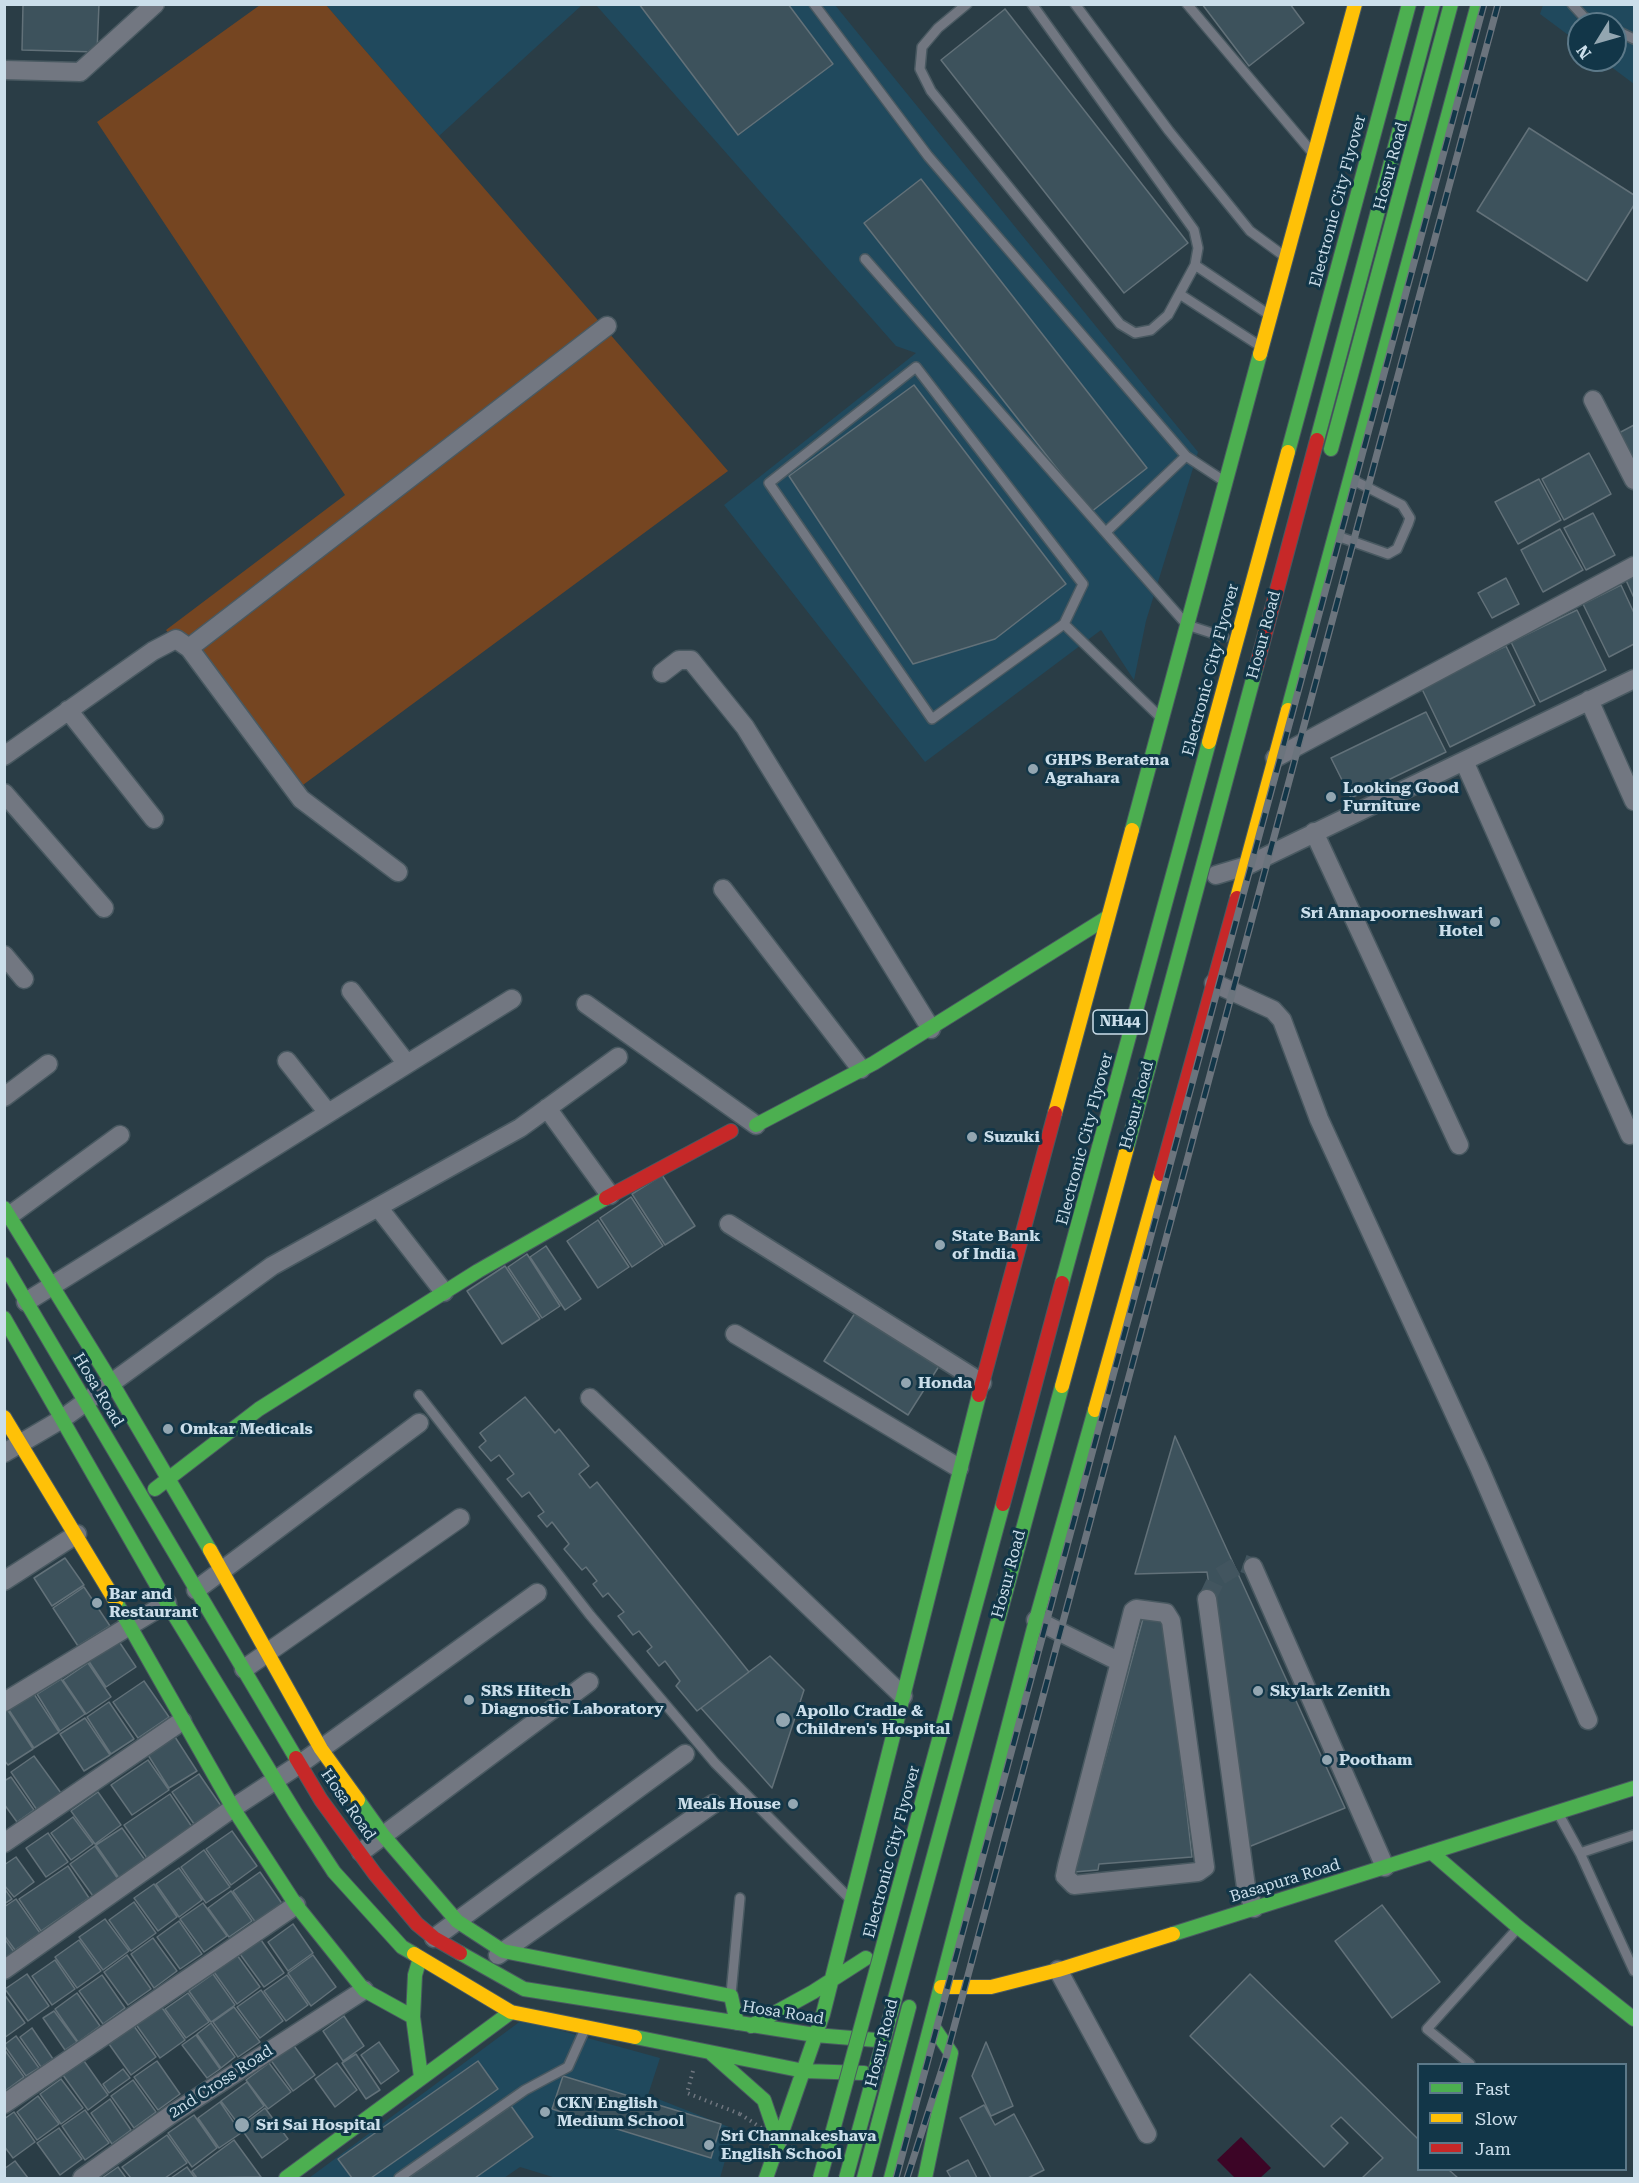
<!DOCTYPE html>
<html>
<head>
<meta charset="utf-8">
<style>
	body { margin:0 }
	#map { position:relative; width:1639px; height:2183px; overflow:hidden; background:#2a3d46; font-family:"Roboto Serif",serif }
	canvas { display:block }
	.frame { position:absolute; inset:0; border:6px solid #cbdeea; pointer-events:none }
	.legend { position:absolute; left:1417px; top:2063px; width:210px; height:108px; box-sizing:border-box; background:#123648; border:2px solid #5c7989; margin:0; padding:8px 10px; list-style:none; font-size:18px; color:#cbdeea }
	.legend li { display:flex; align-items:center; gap:12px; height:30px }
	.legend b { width:30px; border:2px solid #5c7989 }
	.north { position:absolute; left:1567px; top:12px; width:60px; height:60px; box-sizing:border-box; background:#123648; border:2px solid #5c7989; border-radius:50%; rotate:233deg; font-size:16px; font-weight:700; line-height:24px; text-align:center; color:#cbdeea }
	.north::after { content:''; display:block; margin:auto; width:21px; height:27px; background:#93a6b1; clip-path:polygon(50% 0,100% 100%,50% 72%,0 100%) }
</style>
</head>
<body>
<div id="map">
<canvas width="1639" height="2183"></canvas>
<div class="frame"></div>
<ul class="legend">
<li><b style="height:8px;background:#4caf50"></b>Fast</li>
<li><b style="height:8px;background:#ffc107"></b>Slow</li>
<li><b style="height:8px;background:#c62828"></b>Jam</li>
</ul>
<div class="north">N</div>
</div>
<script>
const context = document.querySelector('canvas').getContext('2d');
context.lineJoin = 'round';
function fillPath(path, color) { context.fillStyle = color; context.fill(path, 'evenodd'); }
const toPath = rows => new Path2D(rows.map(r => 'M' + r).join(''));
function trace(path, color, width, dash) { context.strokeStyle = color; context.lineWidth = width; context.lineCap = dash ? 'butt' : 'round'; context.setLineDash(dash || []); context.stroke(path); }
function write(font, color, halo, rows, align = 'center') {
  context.font = font + ' "Roboto Serif",serif'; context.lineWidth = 6; context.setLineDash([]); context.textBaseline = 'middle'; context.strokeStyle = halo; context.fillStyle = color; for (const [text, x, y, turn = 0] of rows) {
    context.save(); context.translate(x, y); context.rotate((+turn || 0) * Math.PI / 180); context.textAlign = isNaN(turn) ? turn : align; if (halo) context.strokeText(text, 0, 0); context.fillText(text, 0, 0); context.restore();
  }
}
const built = toPath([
	[326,5,582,5,439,136],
	[596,5,835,5,1198,452,1146,621,1134,680,1101,630,925,762,724,505,916,353,896,346],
	[1543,5,1634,5,1634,84,1602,60,1615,60,1615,24,1579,24,1579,43,1540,14],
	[522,2020,660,2058,648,2095,734,2129,720,2178,556,2178,520,2167,504,2178,309,2178]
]);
const green = toPath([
	[260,5,326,5,728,471,288,796,166,630,345,495,97,122]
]);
const water = toPath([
	[1241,2137,1271,2168,1260,2178,1235,2178,1217,2160]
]);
const building = toPath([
	[23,4,99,4,97,52,22,50,23,4],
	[639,4,788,4,833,64,738,135,639,4],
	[1202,4,1290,4,1304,23,1249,66,1202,4],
	[1005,9,1188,243,1124,293,941,60,1005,9],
	[1529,128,1634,195,1634,205,1587,281,1477,211,1529,128],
	[921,179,1147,468,1091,512,864,223,921,179],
	[914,385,1066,584,995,639,913,664,789,476,914,385],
	[1634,425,1634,466,1617,434,1634,425],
	[1589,453,1611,494,1564,520,1542,479,1589,453],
	[1539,479,1561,520,1518,544,1495,502,1539,479],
	[1593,513,1615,555,1586,570,1564,528,1593,513],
	[1560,529,1583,570,1543,592,1521,550,1560,529],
	[1634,573,1634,598,1625,578,1634,573],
	[1506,578,1519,604,1492,618,1478,593,1506,578],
	[1621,585,1634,613,1634,644,1609,657,1583,604,1621,585],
	[1577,610,1606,670,1540,702,1511,642,1577,610],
	[1506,646,1535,705,1450,747,1421,687,1506,646],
	[1426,712,1446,752,1351,798,1331,758,1426,712],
	[662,1175,695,1226,665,1245,632,1194,662,1175],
	[631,1197,663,1246,632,1267,600,1218,631,1197],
	[598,1220,629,1267,598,1288,567,1241,598,1220],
	[546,1246,581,1299,565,1310,530,1257,546,1246],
	[527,1254,560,1306,542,1318,508,1267,527,1254],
	[505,1266,540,1319,502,1344,467,1291,505,1266],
	[857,1310,941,1363,908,1415,824,1361,857,1310],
	[525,1397,555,1433,559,1429,589,1466,579,1474,590,1488,597,1482,749,1672,697,1711,676,1686,680,1681,665,1661,659,1666,647,1651,652,1647,639,1631,633,1635,618,1616,624,1612,608,1593,603,1597,593,1584,597,1581,586,1567,582,1570,564,1549,569,1544,552,1522,547,1527,538,1516,544,1512,529,1492,522,1497,507,1479,514,1474,499,1455,491,1461,479,1447,486,1441,480,1433,525,1397],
	[1175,1436,1345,1808,1246,1848,1243,1810,1207,1572,1135,1574,1175,1436],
	[65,1558,84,1585,52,1606,34,1578,65,1558],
	[84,1587,110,1626,78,1646,53,1608,84,1587],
	[1144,1615,1165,1620,1192,1857,1099,1864,1098,1870,1074,1872,1144,1615],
	[118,1640,136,1667,106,1687,88,1660,118,1640],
	[770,1656,804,1690,772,1788,701,1708,770,1656],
	[88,1663,111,1697,86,1714,63,1680,88,1663],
	[61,1679,85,1714,60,1731,37,1694,61,1679],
	[144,1681,169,1717,138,1738,113,1702,144,1681],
	[34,1694,59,1732,34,1748,9,1710,34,1694],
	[109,1702,134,1739,111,1754,87,1717,109,1702],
	[7,1709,33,1749,8,1765,4,1760,4,1711,7,1709],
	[85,1718,110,1755,84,1771,60,1734,85,1718],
	[175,1737,197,1771,169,1788,148,1755,175,1737],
	[34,1756,61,1793,37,1810,11,1772,34,1756],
	[148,1760,169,1790,132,1815,111,1785,148,1760],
	[199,1774,221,1806,194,1824,172,1792,199,1774],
	[11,1777,34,1810,17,1822,4,1804,4,1781,11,1777],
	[98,1792,121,1825,95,1844,71,1811,98,1792],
	[170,1794,192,1827,147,1858,124,1825,170,1794],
	[73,1817,93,1844,71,1860,51,1833,73,1817],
	[122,1828,145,1860,119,1878,96,1845,122,1828],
	[232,1831,257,1866,231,1885,206,1849,232,1831],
	[48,1833,68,1862,46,1877,26,1848,48,1833],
	[95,1846,118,1879,93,1896,70,1864,95,1846],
	[204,1850,230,1887,206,1903,181,1867,204,1850],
	[16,1857,34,1882,14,1897,4,1885,4,1865,16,1857],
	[68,1866,89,1898,41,1931,19,1899,68,1866],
	[179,1868,202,1900,179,1917,156,1884,179,1868],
	[260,1872,283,1905,256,1923,233,1891,260,1872],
	[154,1884,177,1917,158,1931,134,1898,154,1884],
	[4,1888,12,1899,4,1904,4,1888],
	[231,1891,252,1921,229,1937,208,1908,231,1891],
	[16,1899,40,1933,15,1950,4,1935,4,1907,16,1899],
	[134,1902,156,1933,131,1951,109,1920,134,1902],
	[203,1903,227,1936,204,1952,180,1919,203,1903],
	[1382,1905,1440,1982,1392,2018,1335,1941,1382,1905],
	[105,1919,129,1951,103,1970,79,1937,105,1919],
	[179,1921,202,1954,180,1969,157,1937,179,1921],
	[293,1924,313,1953,288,1971,268,1942,293,1924],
	[4,1938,14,1952,4,1959,4,1938],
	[153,1938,177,1971,154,1988,131,1954,153,1938],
	[79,1940,101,1971,77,1988,55,1957,79,1940],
	[261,1940,284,1973,264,1987,240,1954,261,1940],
	[127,1955,151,1989,128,2005,104,1972,127,1955],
	[237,1955,260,1987,237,2004,214,1972,237,1955],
	[313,1955,336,1987,311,2006,288,1973,313,1955],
	[55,1960,75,1989,52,2005,32,1976,55,1960],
	[27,1974,49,2006,28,2021,5,1989,27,1974],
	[213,1974,235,2005,211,2022,189,1991,213,1974],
	[1250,1974,1418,2139,1418,2170,1449,2170,1458,2178,1362,2178,1383,2158,1341,2117,1331,2126,1348,2143,1324,2167,1190,2036,1250,1974],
	[102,1975,125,2008,103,2024,79,1991,102,1975],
	[287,1975,308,2005,286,2021,264,1991,287,1975],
	[261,1990,283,2021,260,2038,237,2007,261,1990],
	[77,1993,100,2026,78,2042,55,2009,77,1993],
	[188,1993,209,2022,186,2038,165,2009,188,1993],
	[4,1994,25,2023,4,2038,4,1994],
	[160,2005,185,2040,160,2058,135,2023,160,2005],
	[234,2007,260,2042,238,2057,213,2022,234,2007],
	[54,2011,77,2042,65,2050,43,2018,54,2011],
	[344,2016,364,2046,343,2061,323,2031,344,2016],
	[211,2023,235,2057,221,2068,197,2034,211,2023],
	[134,2026,156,2057,131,2075,109,2044,134,2026],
	[32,2028,53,2059,41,2067,20,2037,32,2028],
	[196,2035,220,2069,207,2078,182,2045,196,2035],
	[16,2036,39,2068,26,2076,4,2045,16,2036],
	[379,2042,399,2071,381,2084,361,2055,379,2042],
	[986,2042,1013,2106,991,2116,972,2076,986,2042],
	[292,2043,315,2075,293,2091,270,2059,292,2043],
	[4,2049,24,2077,5,2091,4,2090,4,2049],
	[356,2054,380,2090,366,2099,342,2063,356,2054],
	[84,2061,108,2095,88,2110,63,2075,84,2061],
	[157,2061,180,2094,158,2110,134,2077,157,2061],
	[478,2061,498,2089,371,2178,352,2178,338,2159,478,2061],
	[269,2063,291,2092,268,2109,246,2080,269,2063],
	[337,2063,357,2090,335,2107,315,2079,337,2063],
	[123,2069,130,2078,109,2093,103,2084,123,2069],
	[563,2076,721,2124,711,2158,552,2109,563,2076],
	[61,2079,83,2108,61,2124,40,2094,61,2079],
	[133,2080,156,2112,134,2128,111,2096,133,2080],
	[247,2082,264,2106,239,2125,221,2101,247,2082],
	[38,2096,59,2124,37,2140,17,2112,38,2096],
	[110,2099,131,2130,112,2144,91,2113,110,2099],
	[220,2102,241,2133,219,2148,198,2118,220,2102],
	[984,2105,995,2125,1014,2114,1044,2170,1028,2178,991,2178,960,2118,984,2105],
	[511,2106,533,2137,475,2178,408,2178,511,2106],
	[265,2108,288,2139,262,2158,240,2127,265,2108],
	[85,2110,109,2143,85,2160,62,2126,85,2110],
	[14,2112,35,2142,13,2158,4,2146,4,2119,14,2112],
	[194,2115,217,2148,192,2167,168,2133,194,2115],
	[59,2128,82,2159,60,2175,37,2143,59,2128],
	[167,2135,187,2163,165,2178,131,2178,122,2167,167,2135],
	[234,2140,261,2177,197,2178,192,2171,234,2140],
	[968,2160,977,2178,951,2178,947,2171,968,2160],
	[15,2161,28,2178,4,2178,4,2169,15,2161],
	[118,2167,126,2178,102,2178,118,2167],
	[187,2167,195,2178,171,2178,187,2167]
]);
const streetTunnel = toPath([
	[1207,1599,1217,1578,1242,1563,1253,1567]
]);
const path = toPath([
	[693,2071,687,2093,740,2114]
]);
const lane = toPath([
	[814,4,928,156,1186,456,1106,532],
	[967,4,938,28,922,47,920,69,931,91,1120,324,1135,333,1151,330,1168,315,1195,265,1198,248,1194,230,1032,4],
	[1075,4,1169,131,1250,231,1284,256],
	[1187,4,1311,151],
	[1572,4,1584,17,1600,24],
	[1615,30,1634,39],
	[865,259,1187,625,1224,637],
	[1195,265,1268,314],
	[1181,295,1260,346],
	[1186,456,1224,481],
	[1337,536,1388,554,1397,549,1408,524,1410,518,1402,505,1353,480],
	[1064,624,1083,584,916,367,769,483,932,719,1064,624,1160,717],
	[419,1395,590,1615,715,1763,849,1898],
	[1558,1813,1580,1853],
	[1634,1835,1580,1853,1634,1971],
	[731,1994,740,1898],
	[1470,2064,1427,2029,1517,1929],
	[399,2178,525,2090,568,2067,585,2029]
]);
const street = toPath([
	[4,70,80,72,155,4],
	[1593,400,1634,480],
	[189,648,607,326],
	[662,673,679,660,691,660,745,727,931,1029],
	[1589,700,1634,801],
	[68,710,154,819],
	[4,756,153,651,176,639,189,648,301,799,398,872],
	[1275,758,1634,566],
	[1464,761,1630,1135],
	[4,793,104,908],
	[1314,832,1459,1145],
	[1216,875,1246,866,1634,679],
	[723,889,861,1069],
	[4,955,24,979],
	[1214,983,1273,1010,1282,1020,1319,1119,1479,1467,1588,1720],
	[351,991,407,1064,512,999],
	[586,1004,756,1125],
	[287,1061,328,1113],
	[4,1097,48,1064],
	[547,1108,610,1195],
	[378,1207,444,1292],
	[9,1216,120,1135],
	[729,1224,982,1383],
	[26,1302,407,1064],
	[735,1334,959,1468],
	[590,1398,903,1696],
	[4,1453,62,1419,272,1266,520,1128,618,1057],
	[1253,1567,1385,1867],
	[4,1581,77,1534],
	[196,1590,419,1423],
	[1207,1599,1246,1887,1254,1908],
	[1036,1620,1120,1662,1133,1611,1136,1609,1166,1613,1171,1621,1205,1867,1198,1872,1074,1885,1065,1876,1067,1866,1120,1662],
	[244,1669,460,1518],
	[4,1702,167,1603],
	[4,1843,182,1721],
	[361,1852,589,1682],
	[434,1938,685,1754],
	[498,1955,713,1804],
	[4,1970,233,1808,300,1764,537,1593],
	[1058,1970,1147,2134],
	[4,2104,296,1905],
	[82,2178,172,2114,364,1990]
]);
const fast = toPath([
	[1331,449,1451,4],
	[1288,710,1478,4],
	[1132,830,1260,354],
	[756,1125,874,1063,1108,917],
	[4,1208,112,1383,210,1550],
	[4,1264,296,1758],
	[4,1318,167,1603,296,1814,334,1872,402,1947,414,1954],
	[155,1489,259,1409,478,1271,606,1198],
	[116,1602,233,1808,296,1905,364,1990,413,2017],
	[358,1800,383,1835,457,1921,503,1951,731,1996,737,2023],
	[1431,1852,1518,1927,1634,2019],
	[1173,1934,1634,1788],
	[460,1953,524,1989,815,2035,876,2040],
	[420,1958,415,1975,413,2017,421,2077],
	[751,2026,813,1992,866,1958],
	[635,2037,804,2071,864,2073],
	[712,2054,764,2100,779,2144],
	[286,2178,511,2012],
	[766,2178,823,2014,979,1395],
	[864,2178,909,2007],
	[891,2178,1036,1620,1095,1410],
	[925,2178,951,2053,932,2025]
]);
const slow = toPath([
	[1260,354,1355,4],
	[1237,898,1288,710],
	[1055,1113,1132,830],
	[1095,1410,1161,1174],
	[4,1417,116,1602],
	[210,1550,321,1749,358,1800],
	[414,1954,511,2012,635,2037],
	[941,1987,991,1987,1058,1970,1173,1934]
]);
const jam = toPath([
	[1161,1174,1237,898],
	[606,1198,731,1131],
	[979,1395,1055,1113],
	[296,1758,321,1800,375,1874,417,1924,434,1938,460,1953]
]);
const rail = toPath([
	[896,2178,1484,4],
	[907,2178,946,2057,1498,4]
]);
const pathBridge = toPath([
	[740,2114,800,2153]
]);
const fastBridge = toPath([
	[1317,440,1433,4],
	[1288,452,1409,4],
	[1127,1148,1256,668],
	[1062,1283,1209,742],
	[820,2178,1003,1504],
	[846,2178,1062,1386]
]);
const slowBridge = toPath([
	[1209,742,1288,452],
	[1062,1386,1127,1148]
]);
const jamBridge = toPath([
	[1256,668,1317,440],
	[1003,1504,1062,1283]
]);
const markers = [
	[1033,769,6,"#93a6b1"],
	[1331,797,6,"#93a6b1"],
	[1495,922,6,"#93a6b1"],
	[972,1137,6,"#93a6b1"],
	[940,1245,6,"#93a6b1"],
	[906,1383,6,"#93a6b1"],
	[168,1429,6,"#93a6b1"],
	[97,1603,6,"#93a6b1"],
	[1258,1691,6,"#93a6b1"],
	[469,1700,6,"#93a6b1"],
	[783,1720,8,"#93a6b1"],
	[1327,1760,6,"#93a6b1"],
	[793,1804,6,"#93a6b1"],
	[545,2112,6,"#93a6b1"],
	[242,2125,8,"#93a6b1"],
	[709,2145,6,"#93a6b1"]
];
const shields = [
	[1120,1022,54]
];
const shieldNames = [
	["NH44",1120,1022]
];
const streetNames = [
	["Hosur Road",1391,166,-75],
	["Electronic City Flyover",1338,201,-75],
	["Hosur Road",1264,635,-75],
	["Electronic City Flyover",1211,670,-75],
	["Hosur Road",1137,1105,-75],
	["Electronic City Flyover",1085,1139,-75],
	["Hosa Road",98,1390,59],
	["Hosur Road",1009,1574,-75],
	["Hosa Road",348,1805,55],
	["Electronic City Flyover",892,1852,-75],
	["Basapura Road",1285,1881,-17],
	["Hosa Road",783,2013,9],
	["Hosur Road",882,2043,-76],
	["2nd Cross Road",221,2082,-33]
];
const poiNames = [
	["GHPS Beratena",1045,760],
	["Agrahara",1045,778],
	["Looking Good",1343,788],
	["Furniture",1343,806],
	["Sri Annapoorneshwari",1483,913,"right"],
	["Hotel",1483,931,"right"],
	["Suzuki",984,1137],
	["State Bank",952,1236],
	["of India",952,1254],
	["Honda",918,1383],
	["Omkar Medicals",180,1429],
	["Bar and",109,1594],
	["Restaurant",109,1612],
	["SRS Hitech",481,1691],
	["Diagnostic Laboratory",481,1709],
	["Skylark Zenith",1270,1691],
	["Apollo Cradle &",796,1711],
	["Children's Hospital",796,1729],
	["Pootham",1339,1760],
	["Meals House",781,1804,"right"],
	["CKN English",557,2103],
	["Medium School",557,2121],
	["Sri Sai Hospital",256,2125],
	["Sri Channakeshava",721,2136],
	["English School",721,2154]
];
fillPath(built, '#20495d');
fillPath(green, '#754521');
fillPath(water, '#3c0526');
fillPath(building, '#3d525c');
trace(building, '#627179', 1.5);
trace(streetTunnel, '#42555f', 18, [18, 9]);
trace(lane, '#495961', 12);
trace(street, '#495961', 21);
trace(fast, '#495961', 16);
trace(slow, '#495961', 16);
trace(jam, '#495961', 16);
trace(path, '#6f767f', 4, [1.5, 4.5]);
trace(lane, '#727781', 9);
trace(street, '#727781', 18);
trace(fast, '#4caf50', 14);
trace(slow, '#ffc107', 14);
trace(jam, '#c62828', 14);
trace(rail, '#6b747d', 7);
trace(rail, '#123648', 4.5, [14]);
trace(fastBridge, '#495961', 16, []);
trace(slowBridge, '#495961', 16, []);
trace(jamBridge, '#495961', 16, []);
trace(pathBridge, '#6f767f', 4, [1.5, 4.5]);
trace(fastBridge, '#4caf50', 14);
trace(slowBridge, '#ffc107', 14);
trace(jamBridge, '#c62828', 14);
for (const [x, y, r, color] of markers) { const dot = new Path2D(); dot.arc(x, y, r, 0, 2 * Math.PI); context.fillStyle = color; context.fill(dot); trace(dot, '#123648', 2); }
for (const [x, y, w] of shields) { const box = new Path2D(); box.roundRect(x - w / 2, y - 12, w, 24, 4.5); context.fillStyle = '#123648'; context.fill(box); trace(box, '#cbdeea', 1.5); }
write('bold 15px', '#cbdeea', null, shieldNames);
write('16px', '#cbdeea', '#123648', streetNames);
write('bold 16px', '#cbdeea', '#123648', poiNames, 'left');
</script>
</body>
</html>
